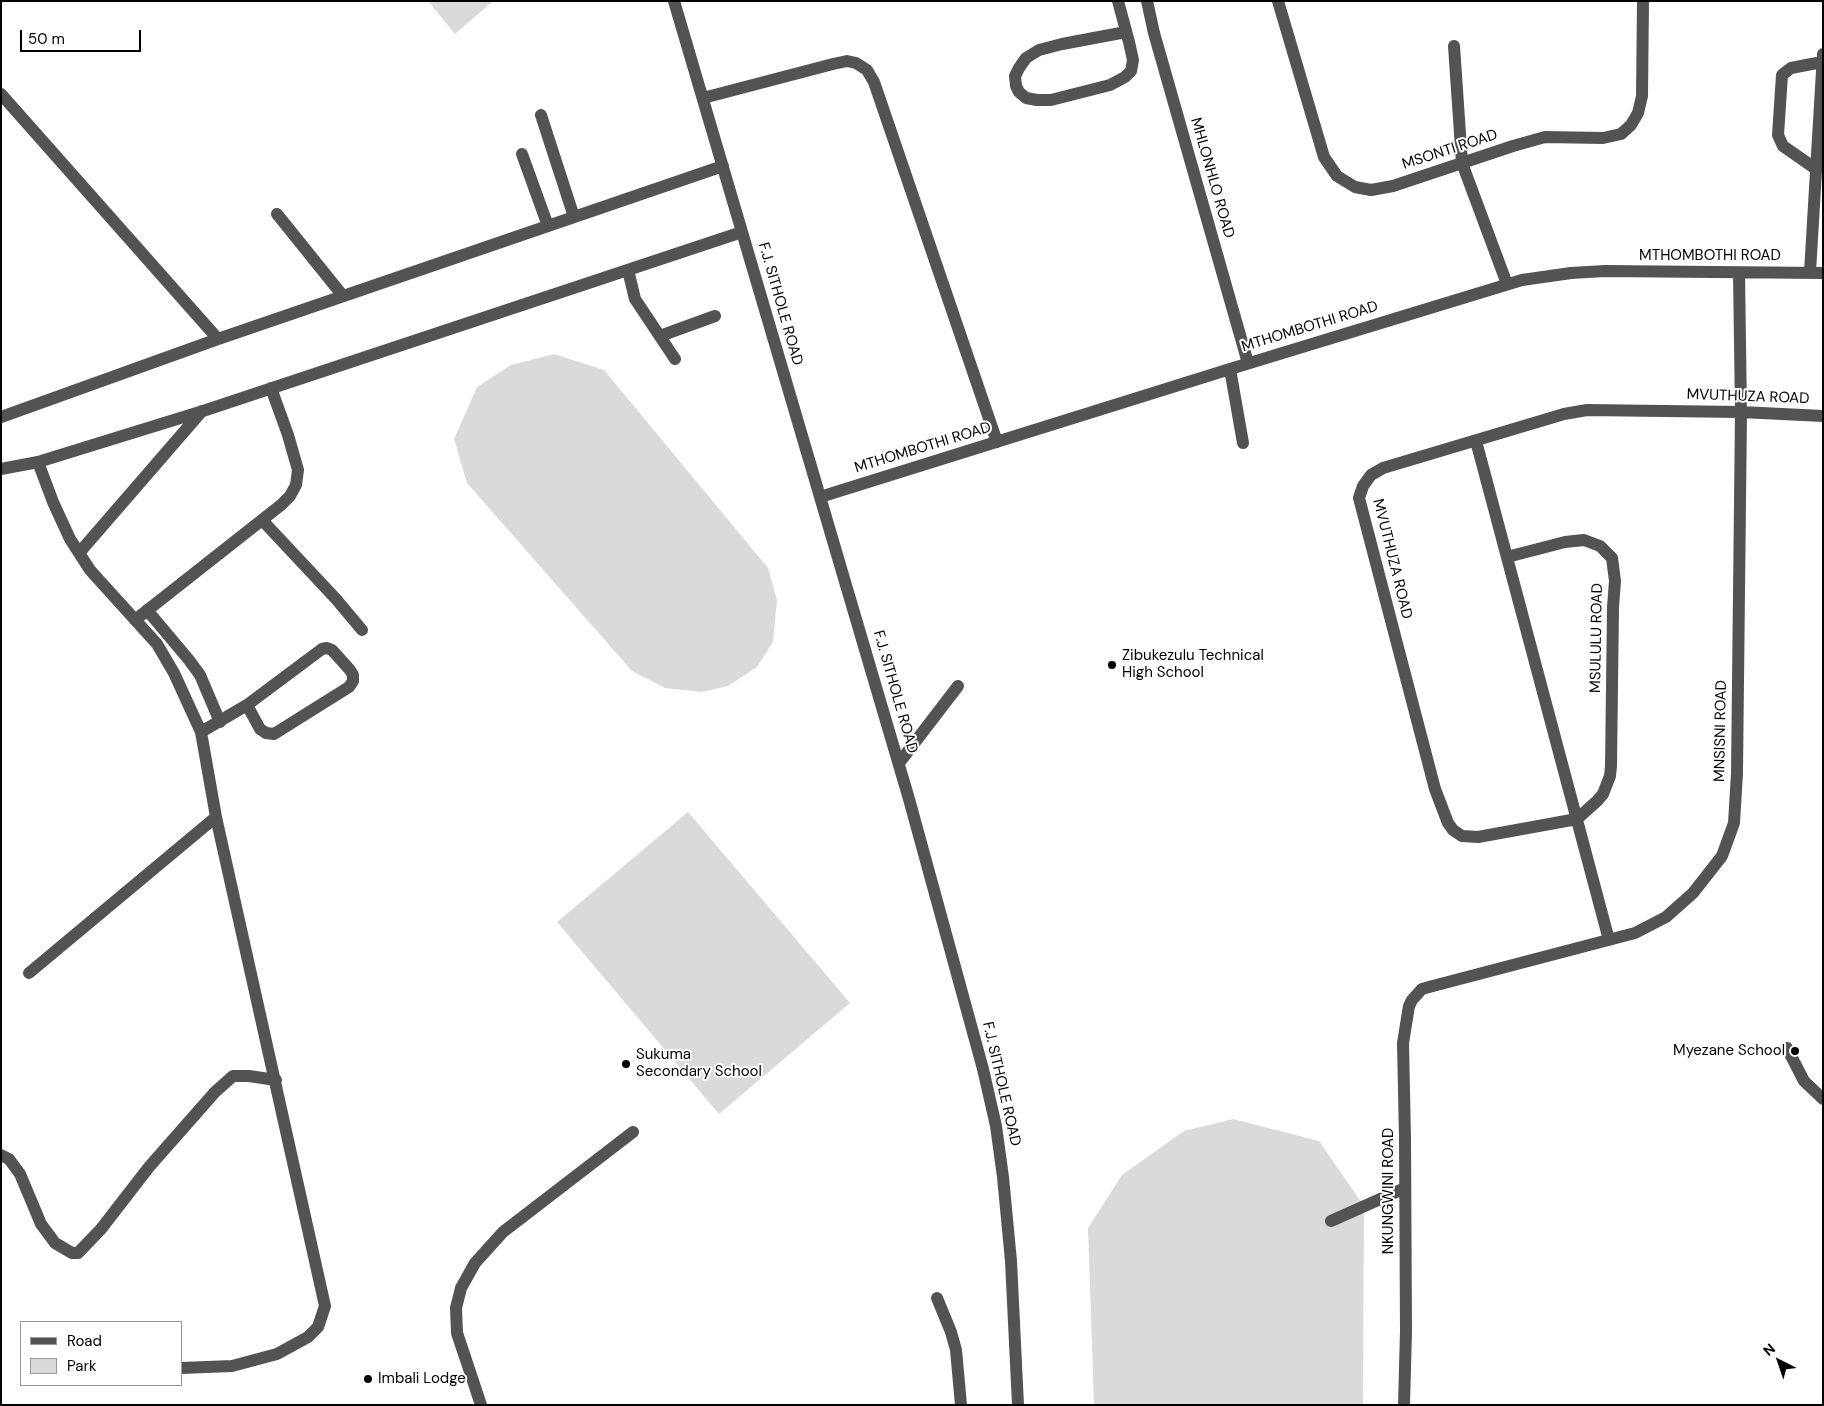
<!DOCTYPE html>
<html>
<head>
<meta charset="utf-8">
<style>
	body { margin:0 }
	#map { position:relative; width:1824px; height:1406px; overflow:hidden; background:#fff; font-family:"DM Sans",sans-serif }
	canvas { display:block }
	.frame { position:absolute; inset:0; border:2px solid #000; pointer-events:none }
	.legend { position:absolute; left:20px; top:1321px; width:162px; height:65px; box-sizing:border-box; background:#fff; border:1px solid #999; margin:0; padding:6px 9px; list-style:none; font-size:15px; color:#000 }
	.legend li { display:flex; align-items:center; gap:10px; height:25px }
	.legend b { width:25px; border:1px solid #999 }
	.north { position:absolute; left:1754px; top:1336px; width:50px; height:50px; -webkit-text-stroke:4px #fff; paint-order:stroke; rotate:319deg; font-size:14px; font-weight:700; line-height:20px; text-align:center; color:#000 }
	.north::after { content:''; display:block; margin:auto; width:18px; height:22px; background:#000; clip-path:polygon(50% 0,100% 100%,50% 72%,0 100%) }
	.scale { position:absolute; left:20px; top:30px; width:121px; height:22px; box-sizing:border-box; border:2px solid #000; border-top:0; padding-left:6px; font-size:15px; line-height:18px; white-space:nowrap; color:#000; -webkit-text-stroke:4px #fff; paint-order:stroke }
</style>
</head>
<body>
<div id="map">
<canvas width="1824" height="1406"></canvas>
<div class="frame"></div>
<ul class="legend">
<li><b style="height:6px;background:#535353"></b>Road</li>
<li><b style="height:14px;background:#dadada"></b>Park</li>
</ul>
<div class="north">N</div>
<div class="scale">50 m</div>
</div>
<script>
const context = document.querySelector('canvas').getContext('2d');
context.lineJoin = 'round';
function fillPath(path, color) { context.fillStyle = color; context.fill(path, 'evenodd'); }
const toPath = rows => new Path2D(rows.map(r => 'M' + r).join(''));
function trace(path, color, width, dash) { context.strokeStyle = color; context.lineWidth = width; context.lineCap = dash ? 'butt' : 'round'; context.setLineDash(dash || []); context.stroke(path); }
function write(font, color, halo, rows, align = 'center') {
  context.font = font + ' "DM Sans",sans-serif'; context.lineWidth = 4; context.setLineDash([]); context.textBaseline = 'middle'; context.strokeStyle = halo; context.fillStyle = color; for (const [text, x, y, turn = 0] of rows) {
    context.save(); context.translate(x, y); context.rotate((+turn || 0) * Math.PI / 180); context.textAlign = isNaN(turn) ? turn : align; if (halo) context.strokeText(text, 0, 0); context.fillText(text, 0, 0); context.restore();
  }
}
const green = toPath([
	[428,1,493,1,455,34],
	[554,354,604,370,768,568,777,600,773,642,757,667,728,686,702,692,665,688,632,671,467,483,454,439,477,387,511,365],
	[688,812,850,1003,719,1114,557,922],
	[1233,1119,1319,1141,1364,1206,1363,1405,1094,1405,1088,1228,1122,1175,1184,1131]
]);
const minor = toPath([
	[674,1,909,799,983,1069,996,1126,1003,1177,1011,1261,1018,1405],
	[1118,1,1129,42,1133,60,1131,71,1125,77,1110,85,1051,100,1037,100,1026,98,1019,92,1016,86,1015,76,1019,68,1026,58,1039,50,1062,44,1126,32],
	[1147,1,1154,33,1248,363],
	[1278,1,1324,157,1337,176,1355,187,1371,190,1393,186,1513,146,1545,137,1603,138,1621,134,1631,125,1638,113,1642,96,1643,1],
	[1454,46,1462,163,1507,284],
	[1,94,218,339],
	[703,98,833,64,847,61,856,63,867,70,874,82,997,442],
	[541,115,574,217],
	[522,154,548,226],
	[1816,169,1783,146,1778,135,1782,75,1791,68,1822,62],
	[277,214,343,296],
	[628,270,635,299,675,359],
	[1810,272,1823,54],
	[660,336,715,316],
	[1230,369,1243,443],
	[1,417,218,339,723,166],
	[1476,441,1609,940],
	[1,469,38,462],
	[820,497,1230,369,1522,280,1571,273,1605,271,1823,273],
	[262,520,336,599,362,630],
	[79,553,202,411],
	[1507,557,1565,542,1584,540,1600,546,1612,558,1615,581,1613,607,1611,766,1610,776,1603,794,1597,801,1577,819,1478,837,1462,836,1453,830,1448,823,1435,789,1359,498,1363,486,1371,475,1383,468,1564,414,1587,410,1741,412,1823,416],
	[147,610,189,660,200,675,220,722],
	[135,620,281,505,290,496,296,485,298,470,288,435,271,388],
	[201,732,247,705,322,649,327,648,332,650,350,670,353,675,353,681,349,687,274,734,266,733,260,729,247,705],
	[899,763,958,686],
	[29,973,216,817],
	[1787,1048,1804,1081,1823,1099],
	[1,1155,9,1159,20,1174,41,1224,55,1243,72,1253,78,1253,101,1229,149,1167,215,1092,233,1076,249,1076,276,1080],
	[1331,1221,1405,1188],
	[937,1298,951,1332,956,1350,961,1405],
	[181,1368,232,1366,277,1354,308,1337,318,1327,325,1306,216,817,201,732,174,673,157,644,90,570,70,539,53,502,38,462,203,411,742,232],
	[481,1405,457,1333,456,1308,461,1288,475,1263,503,1232,633,1132],
	[1404,1405,1406,1331,1405,1138,1403,1043,1409,1006,1412,1000,1422,989,1429,987,1635,933,1666,917,1693,893,1722,856,1734,823,1737,773,1741,412,1739,273]
]);
const markers = [
	[1112,665,5,"#000"],
	[1795,1051,5,"#000"],
	[626,1064,5,"#000"],
	[368,1379,5,"#000"]
];
const streetNames = [
	["MSONTI ROAD",1450,150,-18],
	["MHLONHLO ROAD",1212,178,74],
	["MTHOMBOTHI ROAD",1710,256],
	["F.J. SITHOLE ROAD",780,304,74],
	["MTHOMBOTHI ROAD",1310,327,-17],
	["MVUTHUZA ROAD",1748,397,2],
	["MTHOMBOTHI ROAD",923,448,-17],
	["MVUTHUZA ROAD",1392,559,76],
	["MSULULU ROAD",1597,638,-89],
	["F.J. SITHOLE ROAD",895,692,74],
	["MNSISNI ROAD",1721,731,-89],
	["F.J. SITHOLE ROAD",1001,1084,77],
	["NKUNGWINI ROAD",1389,1191,-90]
];
const poiNames = [
	["Zibukezulu Technical",1122,656],
	["High School",1122,673],
	["Myezane School",1785,1051,"right"],
	["Sukuma",636,1055],
	["Secondary School",636,1072],
	["Imbali Lodge",378,1379]
];
fillPath(green, '#dadada');
trace(minor, '#535353', 12);
for (const [x, y, r, color] of markers) { const dot = new Path2D(); dot.arc(x, y, r, 0, 2 * Math.PI); context.fillStyle = color; context.fill(dot); trace(dot, '#fff', 2); }
write('15px', '#000', '#fff', streetNames);
write('15px', '#000', '#fff', poiNames, 'left');
</script>
</body>
</html>
